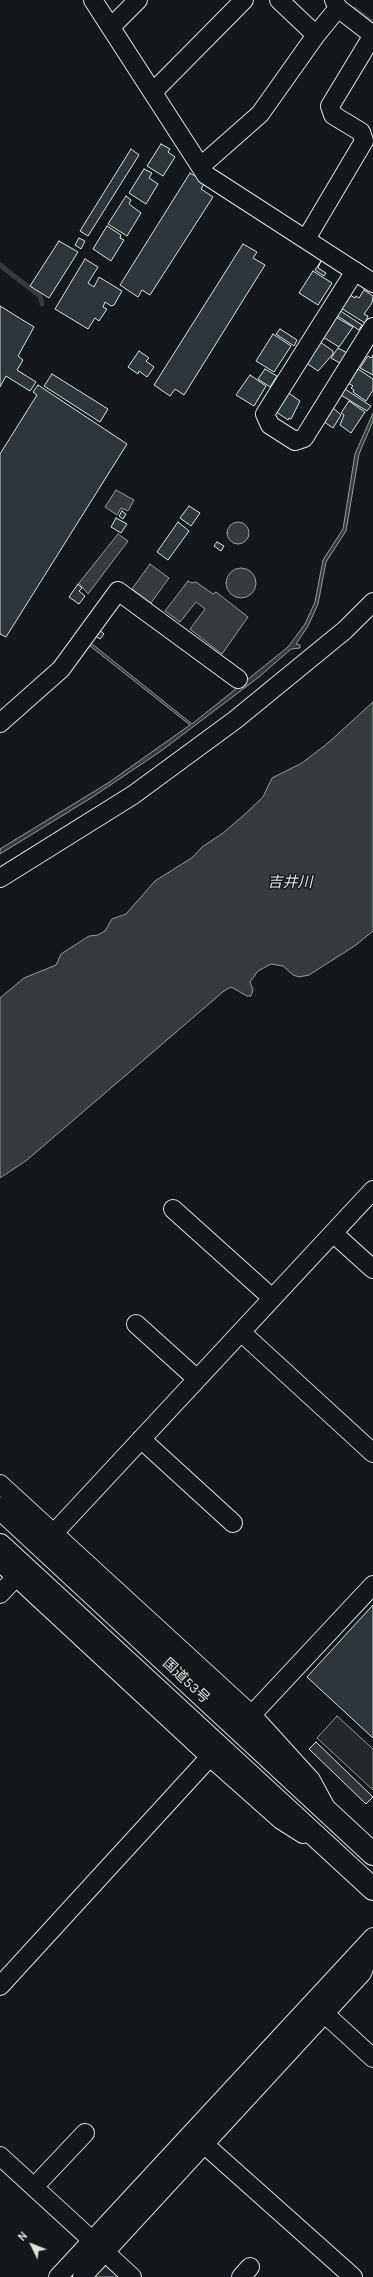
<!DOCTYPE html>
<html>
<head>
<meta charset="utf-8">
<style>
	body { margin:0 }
	#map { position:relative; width:373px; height:2277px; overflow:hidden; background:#14181c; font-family:Karla,sans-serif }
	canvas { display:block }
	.north { position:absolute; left:12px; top:2225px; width:40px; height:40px; -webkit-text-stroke:3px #14181c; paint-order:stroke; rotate:313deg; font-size:11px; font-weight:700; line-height:16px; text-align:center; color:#d8e6dc }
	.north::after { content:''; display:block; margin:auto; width:14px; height:18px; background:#d8e6dc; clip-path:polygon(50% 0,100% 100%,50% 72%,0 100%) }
</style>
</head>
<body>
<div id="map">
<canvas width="373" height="2277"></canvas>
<div class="north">N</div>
</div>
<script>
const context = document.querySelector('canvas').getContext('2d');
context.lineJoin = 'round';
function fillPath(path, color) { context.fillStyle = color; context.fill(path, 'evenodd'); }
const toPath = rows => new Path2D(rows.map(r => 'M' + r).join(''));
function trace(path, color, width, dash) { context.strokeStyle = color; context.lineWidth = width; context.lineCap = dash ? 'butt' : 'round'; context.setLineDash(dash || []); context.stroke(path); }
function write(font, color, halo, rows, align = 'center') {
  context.font = font + ' Karla,"Noto Sans JP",sans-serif'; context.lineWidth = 3; context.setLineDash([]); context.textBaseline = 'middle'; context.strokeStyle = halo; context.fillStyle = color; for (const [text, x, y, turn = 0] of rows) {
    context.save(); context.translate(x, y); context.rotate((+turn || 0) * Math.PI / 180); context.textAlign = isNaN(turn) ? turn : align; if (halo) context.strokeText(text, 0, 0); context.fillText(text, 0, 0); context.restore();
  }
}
const green = toPath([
	[105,2262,121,2277,91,2277,105,2262]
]);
const parking = toPath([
	[337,1716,373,1749,373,1790,317,1738,337,1716]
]);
const water = toPath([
	[373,413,373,421,359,454,346,531,326,562,318,604,308,626,296,644,300,645,300,648,291,649,259,677,161,751,91,798,0,854,0,849,108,783,190,725,85,642,87,640,192,724,288,647,305,624,315,602,323,560,343,529,355,454,373,413],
	[116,490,134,500,128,511,121,508,117,515,105,507,116,490],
	'227 533a11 11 0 1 1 22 0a11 11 0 1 1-22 0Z',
	[118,534,128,541,88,594,79,583,118,534],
	[150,564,169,578,151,603,132,589,150,564],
	'226 583a15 15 0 1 1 30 0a15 15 0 1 1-30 0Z',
	[188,581,192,583,196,582,213,594,216,592,248,617,222,654,190,629,205,609,196,602,180,622,165,611,188,581],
	[373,702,373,931,356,945,309,975,299,977,293,975,283,966,271,964,258,971,250,982,253,990,251,996,247,996,231,987,224,991,27,1160,0,1178,0,998,24,978,56,965,61,954,89,936,98,935,105,931,112,919,126,914,155,881,193,857,202,847,223,833,244,815,263,797,272,778,302,763,328,743,373,702]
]);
const stream = toPath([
	[355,9,373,23],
	[0,265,40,296,42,304]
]);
const building = toPath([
	[161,144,170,149,168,152,175,157,163,176,147,166,161,144],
	[131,149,139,155,88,236,80,231,131,149],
	[144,169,152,173,149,178,158,184,146,204,129,193,144,169],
	[190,173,205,182,201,189,213,197,150,295,142,290,138,297,120,285,190,173],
	[126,196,131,200,129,204,141,213,127,236,108,224,126,196],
	[107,226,121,235,120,238,124,240,111,261,93,249,107,226],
	[79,238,85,241,81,249,75,245,79,238],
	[59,241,78,252,49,298,30,286,59,241],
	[243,244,257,252,253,258,265,265,184,395,175,389,170,396,154,385,243,244],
	[85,259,98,267,88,283,94,287,99,277,122,291,114,305,111,306,105,302,103,307,107,309,99,321,95,318,88,329,55,309,85,259],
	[321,261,318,268,326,273,324,276,315,270,321,261],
	[313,271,332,283,318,305,299,293,313,271],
	[364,290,373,296,372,303,364,314,368,316,365,323,341,308,350,295,355,298,356,296,359,298,364,290],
	[0,306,34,327,18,356,23,360,17,370,36,382,30,391,6,376,0,387,0,306],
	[339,310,362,325,359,330,336,315,339,310],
	[334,316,353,327,339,347,323,337,334,316],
	[280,329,297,340,294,346,276,334,280,329],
	[273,334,291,346,274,372,256,361,273,334],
	[320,342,333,351,333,354,318,371,305,362,320,342],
	[338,348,347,353,340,363,331,358,338,348],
	[139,351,149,358,146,361,154,367,147,377,139,371,138,374,128,367,139,351],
	[373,355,373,375,360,368,368,356,371,358,373,355],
	[265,369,277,376,270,387,258,379,265,369],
	[358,369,373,379,373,390,366,401,353,392,354,390,351,388,353,386,348,383,358,369],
	[52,374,108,409,100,422,44,386,52,374],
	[250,375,266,386,254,406,236,395,250,375],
	[38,385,127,444,6,637,0,634,0,454,37,395,33,392,38,385],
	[345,389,371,406,367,411,341,395,345,389],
	[287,392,300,401,291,419,289,418,288,420,275,411,287,392],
	[349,401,365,412,351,433,340,425,344,415,341,413,349,401],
	[332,407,341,415,333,428,323,421,332,407],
	[189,506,200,513,191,526,180,518,189,506],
	[122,511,126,514,123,519,119,516,122,511],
	[116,518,127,524,121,533,111,527,116,518],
	[178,522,189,531,168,560,157,552,178,522],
	[217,542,224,546,221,551,214,546,217,542],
	[78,584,82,588,79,591,85,596,79,604,69,597,78,584],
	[98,629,104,634,100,639,94,635,98,629],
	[373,1605,373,1738,307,1677,373,1605],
	[316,1742,373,1797,366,1804,309,1749,316,1742]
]);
const minor = toPath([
	[93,0,206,175,373,283],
	[279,0,316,35],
	[111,27,138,0],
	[153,92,244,0],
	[201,166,260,114,316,35,338,8],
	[306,239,364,141,361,132,333,115,330,106,373,35,338,8,334,0],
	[355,271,265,414,270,425,295,441,304,438,373,327],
	[0,723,61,669,118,591,238,679],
	[0,878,133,795,235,720,345,630,373,602],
	[173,1209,272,1298],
	[333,1233,373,1269],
	[136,1324,197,1379],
	[241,1332,373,1453],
	[141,1439,233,1523],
	[0,1484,252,1715,311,1780,325,1806],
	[54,1533,373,1190],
	[0,1562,210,1757,281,1820,303,1834],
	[0,1594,16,1577],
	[244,1723,373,1585],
	[0,1986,218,1748],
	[325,2014,373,2058],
	[205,2145,353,2277],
	[0,2156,132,2277],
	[34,2187,85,2133],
	[58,2277,373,1937],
	[82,2277,362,1973,373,1944],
	[241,2277,250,2267]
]);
const highway = toPath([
	[0,1508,373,1854],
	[0,1545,373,1889]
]);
const streetNames = [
	["国道53号",186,1681,43]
];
const waterNames = [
	["吉井川",290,883]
];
fillPath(green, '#202428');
trace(green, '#939e99', 1);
fillPath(parking, '#24282b');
trace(parking, '#939e99', 1);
fillPath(water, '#363b3e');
trace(water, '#939e99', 1);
trace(stream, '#363b3e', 5);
fillPath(building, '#2c363c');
trace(building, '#d8e6dc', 1);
trace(minor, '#d8e6dc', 20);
trace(highway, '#d8e6dc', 24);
trace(minor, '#14181c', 18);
trace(highway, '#14181c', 22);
write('14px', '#d8e6dc', '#14181c', streetNames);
write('italic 15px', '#d8e6dc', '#14181c', waterNames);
</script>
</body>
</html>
